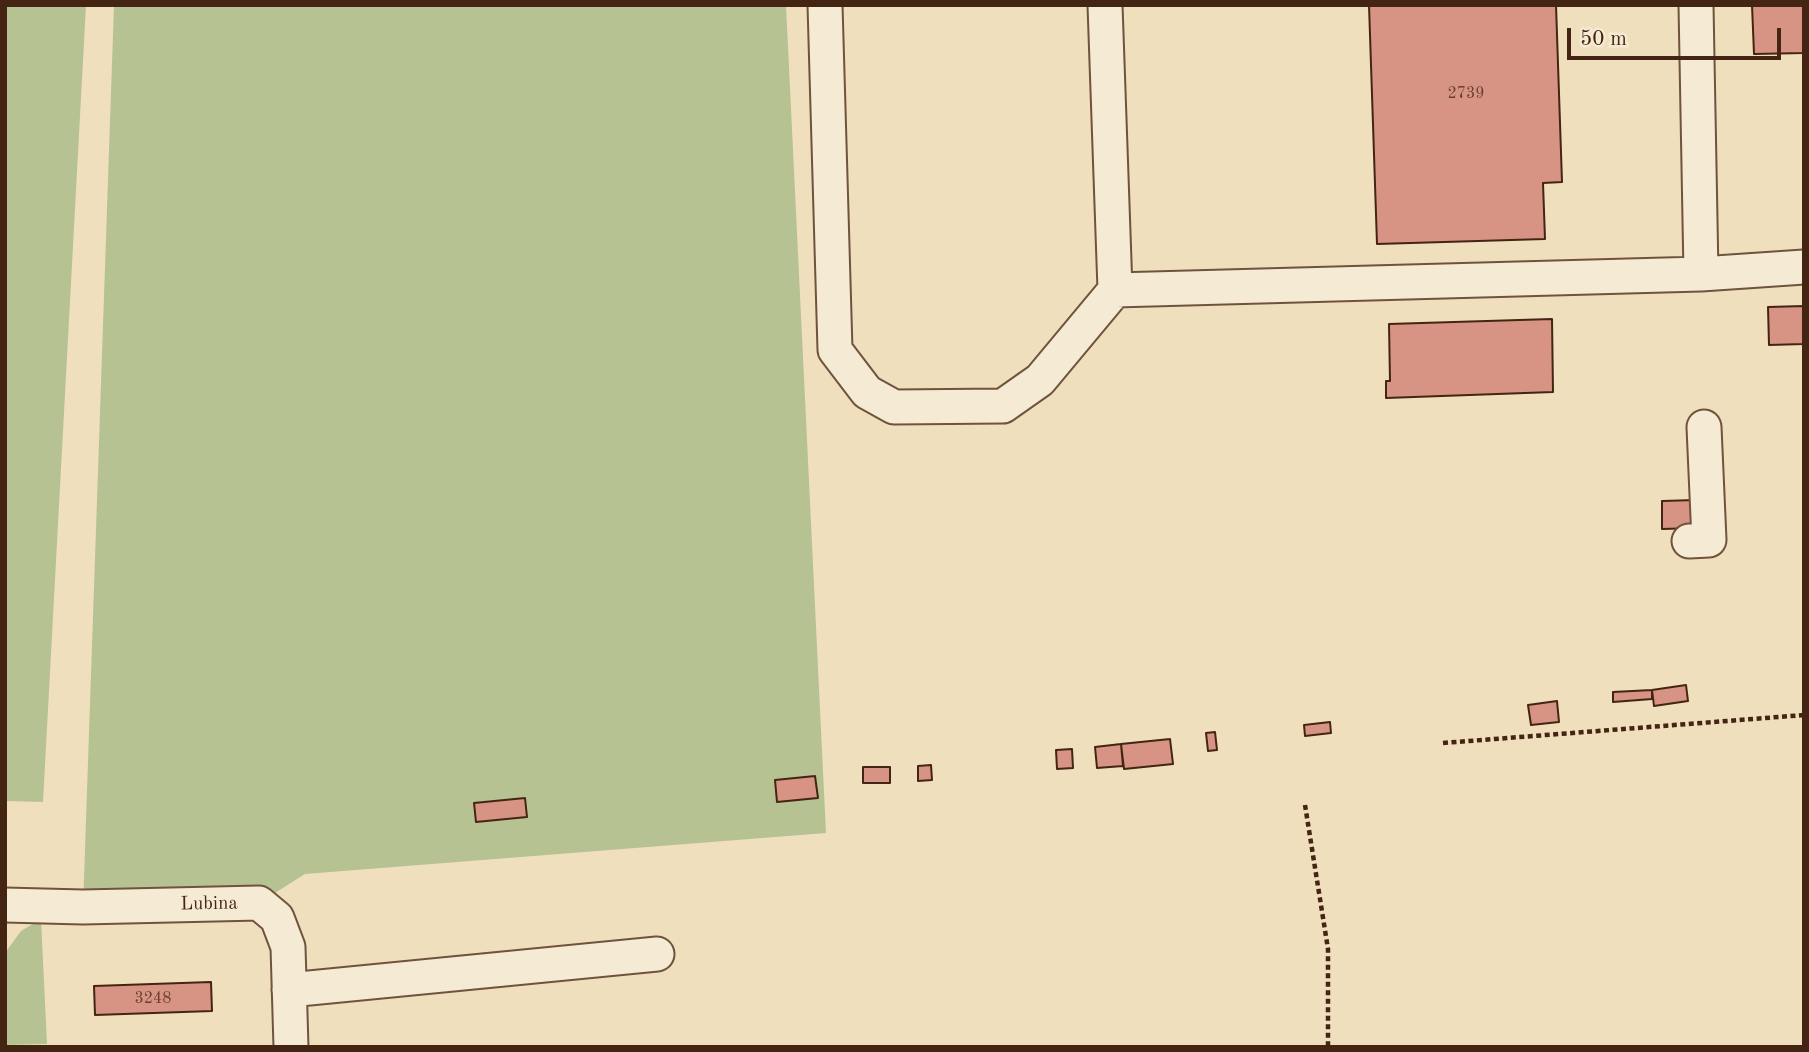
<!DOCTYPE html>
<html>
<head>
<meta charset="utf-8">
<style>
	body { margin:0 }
	#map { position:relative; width:1809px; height:1052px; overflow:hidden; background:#f0dfbc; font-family:"Old Standard TT",serif }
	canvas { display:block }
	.frame { position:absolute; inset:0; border:7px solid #442413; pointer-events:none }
	.scale { position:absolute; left:1567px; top:28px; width:214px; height:32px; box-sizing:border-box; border:4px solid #442413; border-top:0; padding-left:9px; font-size:21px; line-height:24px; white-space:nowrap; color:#442413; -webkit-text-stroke:5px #f5ead3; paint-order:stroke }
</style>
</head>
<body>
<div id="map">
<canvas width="1809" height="1052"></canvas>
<div class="frame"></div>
<div class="scale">50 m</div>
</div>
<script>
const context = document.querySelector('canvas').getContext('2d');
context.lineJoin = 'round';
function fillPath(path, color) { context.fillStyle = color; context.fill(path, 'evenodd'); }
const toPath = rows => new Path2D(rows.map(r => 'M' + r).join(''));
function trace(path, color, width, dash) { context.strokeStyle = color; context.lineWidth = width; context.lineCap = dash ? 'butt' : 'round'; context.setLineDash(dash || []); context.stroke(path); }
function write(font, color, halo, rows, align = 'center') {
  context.font = font + ' "Old Standard TT",serif'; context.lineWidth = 5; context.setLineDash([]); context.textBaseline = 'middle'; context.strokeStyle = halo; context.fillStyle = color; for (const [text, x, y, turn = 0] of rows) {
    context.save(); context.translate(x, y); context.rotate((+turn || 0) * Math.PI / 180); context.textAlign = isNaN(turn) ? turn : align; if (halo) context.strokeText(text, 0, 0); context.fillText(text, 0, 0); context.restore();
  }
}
const green = toPath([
	[5,5,86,5,43,802,5,801],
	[114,5,786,5,826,833,305,874,259,903,83,907],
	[41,919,47,1044,5,1045,5,953,21,931]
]);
const building = toPath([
	[1369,5,1556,5,1562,182,1543,183,1545,239,1377,244,1369,5],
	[1752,5,1804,5,1804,53,1754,54,1752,5],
	[1804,306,1804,344,1769,345,1768,307,1804,306],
	[1552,319,1553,392,1386,398,1386,381,1390,381,1389,324,1552,319],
	[1696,500,1697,528,1662,529,1662,501,1696,500],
	[1686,685,1688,701,1654,706,1652,690,1686,685],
	[1652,690,1652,699,1613,702,1613,692,1652,690],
	[1557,701,1559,722,1531,725,1528,705,1557,701],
	[1330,722,1331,733,1305,736,1304,725,1330,722],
	[1215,732,1217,750,1208,751,1206,733,1215,732],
	[1170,739,1173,764,1124,769,1121,744,1170,739],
	[1121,744,1123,766,1097,768,1095,747,1121,744],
	[1072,749,1073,768,1057,769,1056,750,1072,749],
	[931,765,932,780,918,781,918,766,931,765],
	[863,767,890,767,890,783,863,783,863,767],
	[815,776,818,798,777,802,775,780,815,776],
	[525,798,527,817,476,822,474,803,525,798],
	[211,982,212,1011,95,1015,94,986,211,982]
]);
const path = toPath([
	[1443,743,1804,715],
	[1305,805,1328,949,1328,1047]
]);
const minor = toPath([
	[825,5,835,350,867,392,894,407,1003,406,1040,380,1115,290],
	[1105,5,1115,290,1701,274],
	[1696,5,1701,274,1804,267],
	[1689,541,1709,540,1704,427],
	[5,905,83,907,259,903,277,918,288,947,291,1047],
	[289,990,657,954]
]);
const numberNames = [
	["2739",1466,94],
	["3248",153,999]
];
const streetNames = [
	["Lubina",209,904,-1]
];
fillPath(green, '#b7c293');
fillPath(building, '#d79484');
trace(building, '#442413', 2);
trace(minor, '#6f533d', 37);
trace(path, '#442413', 4.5, [5, 3.5]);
trace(minor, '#f5ead3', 33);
write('16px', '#69402f', null, numberNames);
write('19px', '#442413', '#f5ead3', streetNames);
</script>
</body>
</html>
